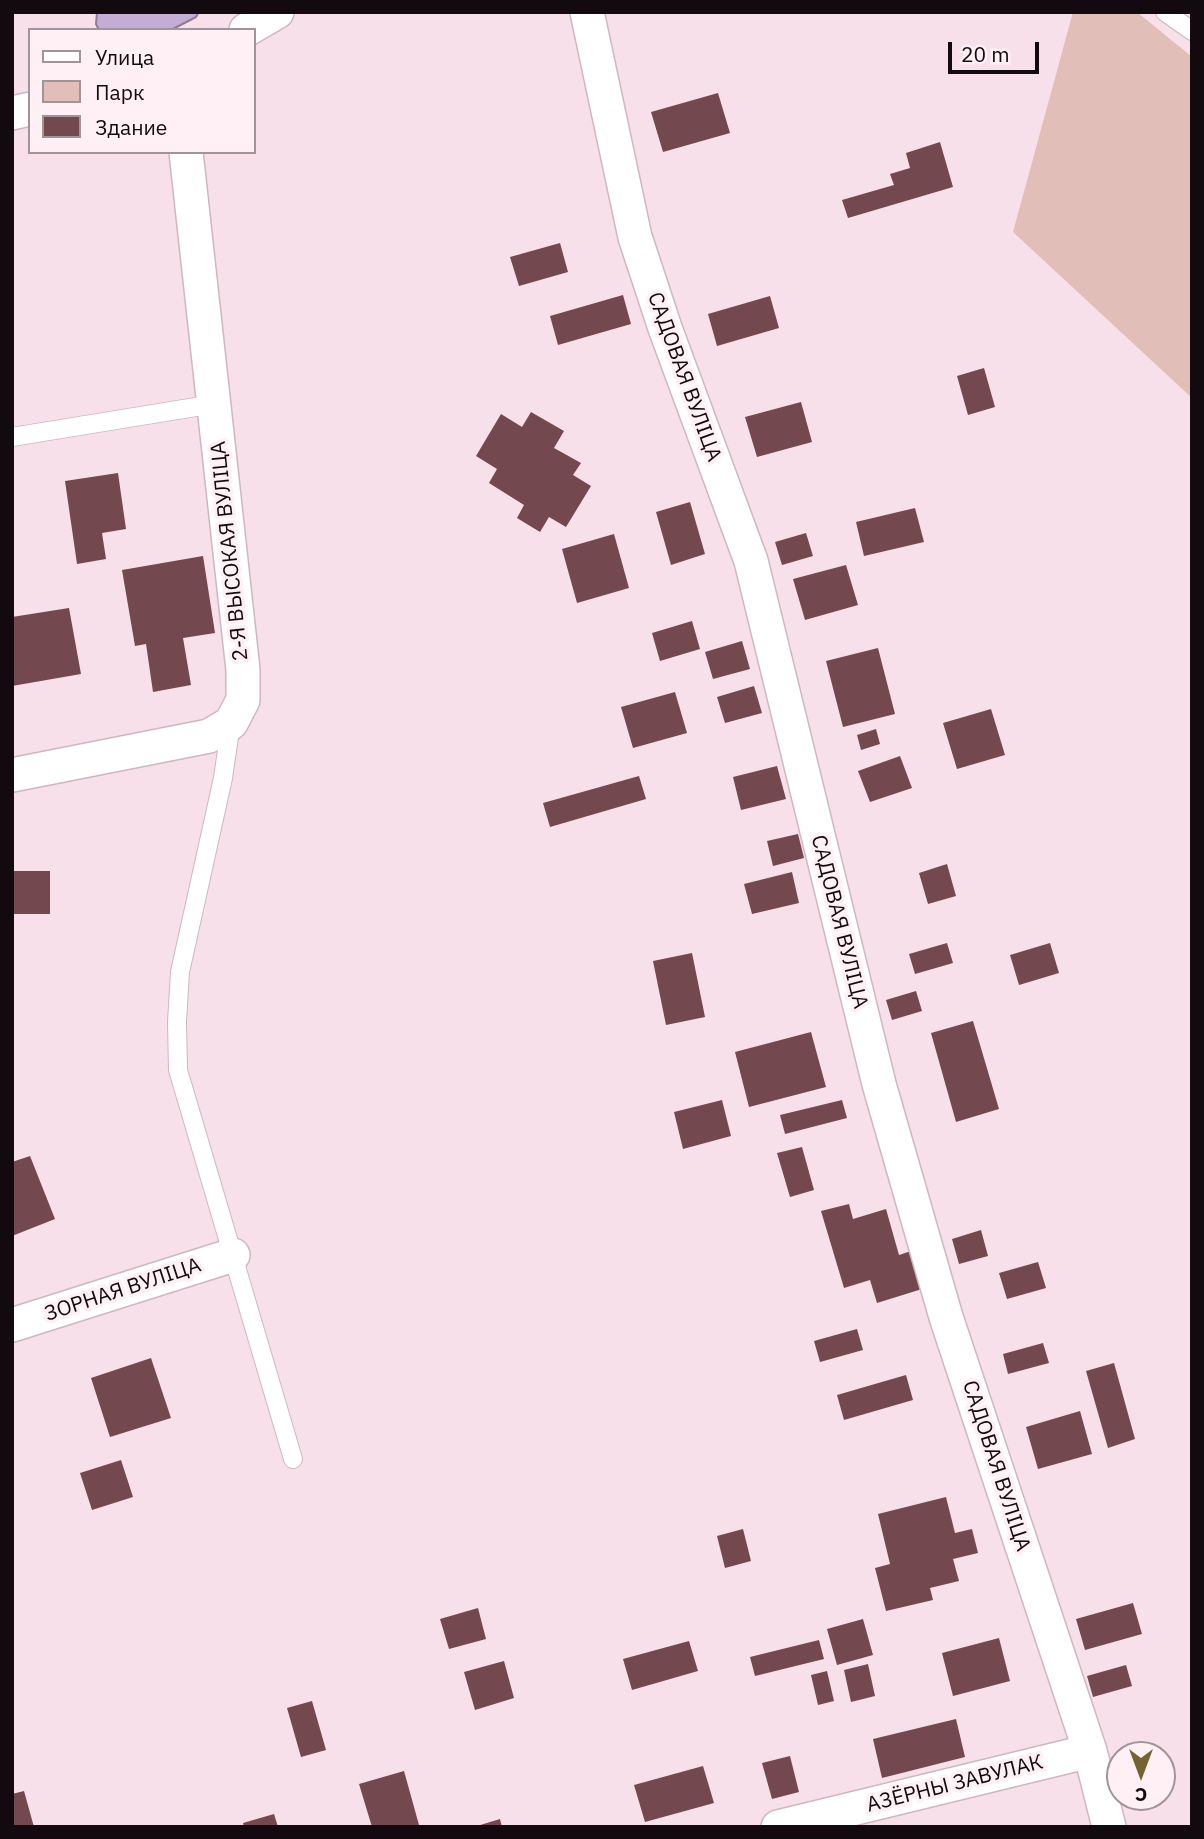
<!DOCTYPE html>
<html>
<head>
<meta charset="utf-8">
<style>
	body { margin:0 }
	#map { position:relative; width:1204px; height:1839px; overflow:hidden; background:#f8e0ea; font-family:"IBM Plex Sans",sans-serif }
	canvas { display:block }
	.frame { position:absolute; inset:0; border:14px solid #120a0e; pointer-events:none }
	.legend { position:absolute; left:28px; top:28px; width:228px; height:126px; box-sizing:border-box; background:#fff0f6; border:2px solid #a09499; margin:0; padding:9px 12px; list-style:none; font-size:21px; color:#120a0e }
	.legend li { display:flex; align-items:center; gap:14px; height:35px }
	.legend b { width:35px; border:2px solid #a09499 }
	.north { position:absolute; left:1106px; top:1741px; width:70px; height:70px; box-sizing:border-box; background:#fff0f6; border:2px solid #a09499; border-radius:50%; rotate:180deg; font-size:19px; font-weight:700; line-height:28px; text-align:center; color:#120a0e }
	.north::after { content:''; display:block; margin:auto; width:24px; height:32px; background:#746331; clip-path:polygon(50% 0,100% 100%,50% 72%,0 100%) }
	.scale { position:absolute; left:948px; top:42px; width:91px; height:32px; box-sizing:border-box; border:4px solid #120a0e; border-top:0; padding-left:9px; font-size:21px; line-height:24px; white-space:nowrap; color:#120a0e; -webkit-text-stroke:5px #fff0f6; paint-order:stroke }
</style>
</head>
<body>
<div id="map">
<canvas width="1204" height="1839"></canvas>
<div class="frame"></div>
<ul class="legend">
<li><b style="height:9px;background:#fff"></b>Улица</li>
<li><b style="height:19px;background:#e1beb7"></b>Парк</li>
<li><b style="height:19px;background:#73484e"></b>Здание</li>
</ul>
<div class="north">С</div>
<div class="scale">20 m</div>
</div>
<script>
const context = document.querySelector('canvas').getContext('2d');
context.lineJoin = 'round';
function fillPath(path, color) { context.fillStyle = color; context.fill(path, 'evenodd'); }
const toPath = rows => new Path2D(rows.map(r => 'M' + r).join(''));
function trace(path, color, width, dash) { context.strokeStyle = color; context.lineWidth = width; context.lineCap = dash ? 'butt' : 'round'; context.setLineDash(dash || []); context.stroke(path); }
function write(font, color, halo, rows, align = 'center') {
  context.font = font + ' "IBM Plex Sans",sans-serif'; context.lineWidth = 7; context.setLineDash([]); context.textBaseline = 'middle'; context.strokeStyle = halo; context.fillStyle = color; for (const [text, x, y, turn = 0] of rows) {
    context.save(); context.translate(x, y); context.rotate((+turn || 0) * Math.PI / 180); context.textAlign = isNaN(turn) ? turn : align; if (halo) context.strokeText(text, 0, 0); context.fillText(text, 0, 0); context.restore();
  }
}
const green = toPath([
	[1073,12,1137,12,1192,57,1192,398,1013,232]
]);
const water = toPath([
	[97,12,199,12,196,17,171,30,99,30,96,24,97,12]
]);
const building = toPath([
	[718,93,730,133,663,152,651,112],
	[940,142,953,187,848,218,842,200,894,185,890,174,910,168,906,153],
	[560,243,568,272,519,286,510,257],
	[623,295,631,324,558,345,550,316],
	[770,296,779,328,717,346,708,314],
	[984,368,995,407,968,415,957,376],
	[801,402,812,442,757,457,745,417],
	[531,412,564,431,554,448,581,463,573,475,591,486,566,527,549,517,540,532,517,518,524,505,489,483,497,469,476,456,501,414,522,427],
	[118,473,126,529,102,533,106,559,77,564,65,481],
	[690,502,705,554,671,565,656,512],
	[915,508,924,542,864,556,856,522],
	[806,533,813,556,782,565,775,542],
	[614,534,629,588,577,603,562,549],
	[203,556,215,633,183,638,191,685,153,692,146,644,135,646,122,570],
	[846,565,858,605,805,620,793,579],
	[69,608,81,674,12,686,12,617],
	[692,621,700,649,660,661,652,633],
	[742,641,750,669,713,679,705,652],
	[878,648,895,714,843,727,826,661],
	[754,686,762,713,725,723,717,697],
	[675,692,687,733,633,748,621,707],
	[991,709,1005,755,957,769,943,723],
	[876,729,880,744,861,750,857,735],
	[900,756,912,788,870,802,858,771],
	[777,766,786,799,741,810,733,777],
	[639,776,646,799,550,827,543,803],
	[798,834,804,858,773,866,767,841],
	[947,864,956,896,928,904,919,873],
	[12,871,50,871,50,914,12,914],
	[792,872,799,903,752,914,744,884],
	[947,943,953,963,915,974,909,954],
	[1050,943,1059,973,1019,985,1010,955],
	[692,953,705,1017,666,1025,653,961],
	[916,991,922,1011,892,1020,886,1000],
	[973,1021,999,1109,956,1122,931,1033],
	[811,1032,826,1087,749,1107,735,1052],
	[722,1100,731,1136,683,1149,674,1112],
	[842,1100,847,1118,785,1134,780,1115],
	[802,1147,814,1190,790,1197,777,1153],
	[30,1156,55,1219,12,1236,12,1162],
	[849,1204,853,1219,886,1209,899,1255,911,1251,922,1289,877,1303,870,1280,844,1288,821,1211],
	[981,1230,988,1256,959,1264,952,1239],
	[1038,1262,1046,1288,1007,1299,999,1273],
	[857,1329,863,1350,820,1362,814,1341],
	[1043,1343,1049,1363,1008,1374,1003,1354],
	[151,1358,171,1418,110,1437,91,1378],
	[1114,1363,1135,1439,1108,1448,1086,1371],
	[906,1375,913,1400,844,1420,837,1395],
	[1080,1411,1092,1454,1038,1469,1026,1427],
	[121,1460,133,1497,92,1510,80,1473],
	[946,1497,955,1533,972,1529,978,1553,953,1559,959,1581,930,1588,933,1600,886,1611,875,1568,890,1564,878,1514],
	[743,1529,751,1561,725,1568,717,1536],
	[1133,1603,1142,1634,1085,1650,1076,1619],
	[478,1608,486,1639,449,1649,440,1619],
	[863,1619,873,1655,837,1665,827,1629],
	[999,1638,1010,1681,953,1696,942,1653],
	[819,1640,824,1659,755,1676,750,1657],
	[689,1641,698,1671,632,1690,623,1659],
	[504,1661,514,1698,475,1710,464,1672],
	[868,1664,875,1696,851,1702,844,1670],
	[1126,1665,1132,1686,1093,1697,1087,1676],
	[827,1671,834,1701,818,1705,811,1675],
	[312,1701,326,1750,301,1757,287,1708],
	[956,1719,965,1757,882,1778,873,1739],
	[790,1756,799,1792,772,1799,762,1763],
	[703,1766,714,1803,645,1822,634,1785],
	[404,1771,419,1825,372,1827,359,1784],
	[24,1791,34,1827,12,1827,12,1794],
	[274,1814,278,1827,244,1827,243,1823],
	[500,1819,502,1827,477,1827,477,1826]
]);
const lane = toPath([
	[1165,12,1192,31],
	[12,437,214,404],
	[231,723,223,778,180,972,177,1022,178,1070,293,1459]
]);
const street = toPath([
	[587,12,635,237,665,328,751,561,879,1084,946,1317,1090,1751,1109,1827],
	[246,30,277,12],
	[12,113,30,109],
	[12,775,209,736,231,723,243,700,243,670,186,152],
	[12,1325,233,1255],
	[778,1827,1090,1751]
]);
const streetNames = [
	["САДОВАЯ ВУЛІЦА",684,377,70],
	["2-Я ВЫСОКАЯ ВУЛІЦА",230,551,-96],
	["САДОВАЯ ВУЛІЦА",839,922,76],
	["ЗОРНАЯ ВУЛІЦА",123,1290,-18],
	["САДОВАЯ ВУЛІЦА",996,1466,72],
	["АЗЁРНЫ ЗАВУЛАК",955,1784,-14]
];
fillPath(green, '#e1beb7');
fillPath(water, '#c3add5');
trace(water, '#8e7c99', 2);
fillPath(building, '#73484e');
trace(lane, '#ceb7c1', 20);
trace(street, '#ceb7c1', 36);
trace(lane, '#fff', 18);
trace(street, '#fff', 33);
write('21px', '#120a0e', '#fff0f6', streetNames);
</script>
</body>
</html>
